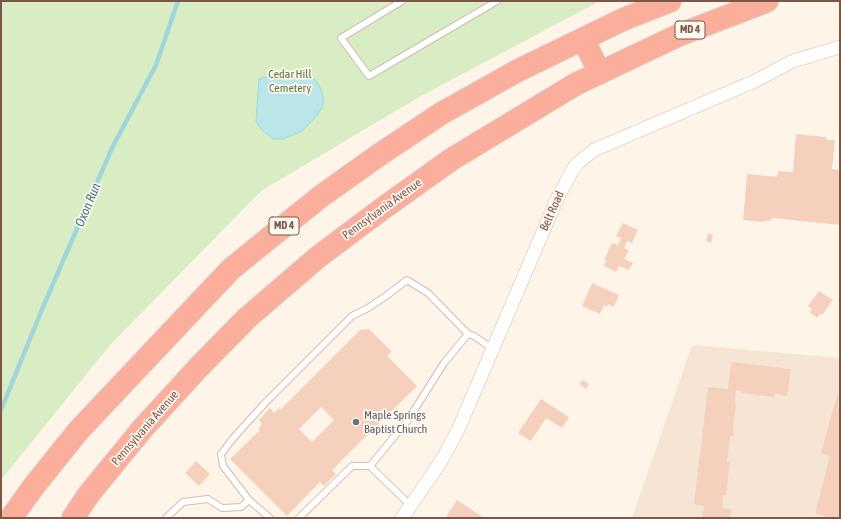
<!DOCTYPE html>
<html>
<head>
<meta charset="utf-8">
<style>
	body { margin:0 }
	#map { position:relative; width:841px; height:519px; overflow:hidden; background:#fef4e8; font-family:"Asap Condensed",sans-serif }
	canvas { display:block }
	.frame { position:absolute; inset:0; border:2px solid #7a5749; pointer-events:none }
</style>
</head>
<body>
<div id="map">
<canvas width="841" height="519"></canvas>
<div class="frame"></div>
</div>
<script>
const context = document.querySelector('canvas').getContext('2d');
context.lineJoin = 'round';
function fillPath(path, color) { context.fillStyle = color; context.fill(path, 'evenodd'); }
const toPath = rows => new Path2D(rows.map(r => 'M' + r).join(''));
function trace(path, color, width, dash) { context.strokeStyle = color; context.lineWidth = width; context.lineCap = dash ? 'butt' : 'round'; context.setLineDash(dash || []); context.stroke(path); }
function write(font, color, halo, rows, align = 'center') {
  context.font = font + ' "Asap Condensed",sans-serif'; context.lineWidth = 3.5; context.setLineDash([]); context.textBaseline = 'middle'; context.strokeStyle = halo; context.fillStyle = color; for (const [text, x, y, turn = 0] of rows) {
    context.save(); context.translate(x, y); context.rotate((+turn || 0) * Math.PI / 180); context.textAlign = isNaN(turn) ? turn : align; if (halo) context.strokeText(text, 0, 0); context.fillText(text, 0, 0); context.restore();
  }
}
const residential = toPath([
	[692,345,840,358,840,518,632,518]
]);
const green = toPath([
	[1,1,600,1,419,97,261,191,110,345,1,480]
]);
const water = toPath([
	[309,74,316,81,321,89,324,101,321,109,316,117,302,131,283,139,273,139,261,129,256,121,259,79,264,77,279,80,309,74]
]);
const stream = toPath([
	[1,410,43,307,112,148,156,65,178,1]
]);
const building = toPath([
	[796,134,826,137,826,140,835,140,832,169,840,170,840,225,772,218,771,221,764,221,764,222,743,220,747,174,777,177,778,171,793,172],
	[623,223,638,230,632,243,627,241,624,248,629,250,624,259,633,263,629,270,619,266,616,272,604,266,606,261,604,260,612,243,618,245,621,238,616,236],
	[708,233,713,235,711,243,706,241],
	[592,283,619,295,614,307,608,304,607,307,604,305,600,314,582,306],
	[819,291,833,300,822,315,820,314,817,318,809,312,812,309,808,306],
	[369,329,392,352,387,356,417,386,332,470,336,474,324,486,320,482,287,516,230,459,260,430,258,429,262,424,259,420,270,408,274,413,279,408,280,410,360,330],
	[321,407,334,420,312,442,299,429],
	[731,362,791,369,787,396,775,394,774,397,741,393,741,391,736,390,735,404,736,404,733,427,734,427,733,436,730,436,727,462,730,462,726,495,723,495,722,508,731,509,730,518,702,518,704,506,694,504,708,387,728,389],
	[583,380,589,384,586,389,579,384],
	[837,395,840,396,840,518,824,518,825,516,815,513,830,456,821,453],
	[541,399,569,417,562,428,546,418,531,441,518,433],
	[196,461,210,474,199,486,185,473],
	[457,500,484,518,445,518]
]);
const lane = toPath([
	[402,1,341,38,369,76,497,1],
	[370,466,408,420,444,363,468,334],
	[249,500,270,518],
	[166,518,183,502,208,499,222,508,241,507,249,500,223,466,221,454,235,436,266,402,352,316,368,308,386,296,407,280,428,293,468,334,474,336,493,349],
	[299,518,352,466,370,466,411,506]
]);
const street = toPath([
	[402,518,440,463,458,430,557,199,573,169,578,163,594,150,755,81,793,61,840,47]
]);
const highway = toPath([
	[583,39,600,73],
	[11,518,34,486,79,430,231,269,320,197,379,155,442,113,519,70,624,19,670,1],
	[73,518,89,494,143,428,198,368,247,318,318,257,382,209,452,159,576,84,679,35,767,1]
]);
const markers = [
	[356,422,4,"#6b7280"]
];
const shields = [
	[690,30,30],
	[284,226,30]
];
const shieldNames = [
	["MD 4",690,30],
	["MD 4",284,226]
];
const parkNames = [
	["Cedar Hill",290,74],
	["Cemetery",290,88]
];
const streetNames = [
	["Pennsylvania Avenue",382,209,-36],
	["Belt Road",552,211,-66],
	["Pennsylvania Avenue",145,428,-49]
];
const worshipNames = [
	["Maple Springs",364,415],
	["Baptist Church",364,429]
];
const waterNames = [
	["Oxon Run",88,205,-67]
];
fillPath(residential, '#f6e5d5');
fillPath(green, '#d8edc4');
fillPath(water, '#bae5e9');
trace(water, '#a0d6db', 1);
trace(stream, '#a0d6db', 4.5);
fillPath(building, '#f5d0bd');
trace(lane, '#d3bcaf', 8);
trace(street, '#d3bcaf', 14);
trace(highway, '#dcd3d0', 24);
trace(lane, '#fff', 6);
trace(street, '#fff', 13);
trace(highway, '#fbae9b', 22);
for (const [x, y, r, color] of markers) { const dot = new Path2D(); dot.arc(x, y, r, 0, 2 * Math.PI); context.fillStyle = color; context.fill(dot); trace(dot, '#fff8ef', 1.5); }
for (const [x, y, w] of shields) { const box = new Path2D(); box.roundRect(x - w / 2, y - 9, w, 18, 3); context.fillStyle = '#fff8ef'; context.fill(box); trace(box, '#7a5749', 1); }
write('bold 11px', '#7a5749', null, shieldNames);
write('12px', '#547a3e', '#fff8ef', parkNames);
write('12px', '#7a5749', '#fff8ef', streetNames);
write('12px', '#5b616d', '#fff8ef', worshipNames, 'left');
write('italic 13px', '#3c797f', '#fff8ef', waterNames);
</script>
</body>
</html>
